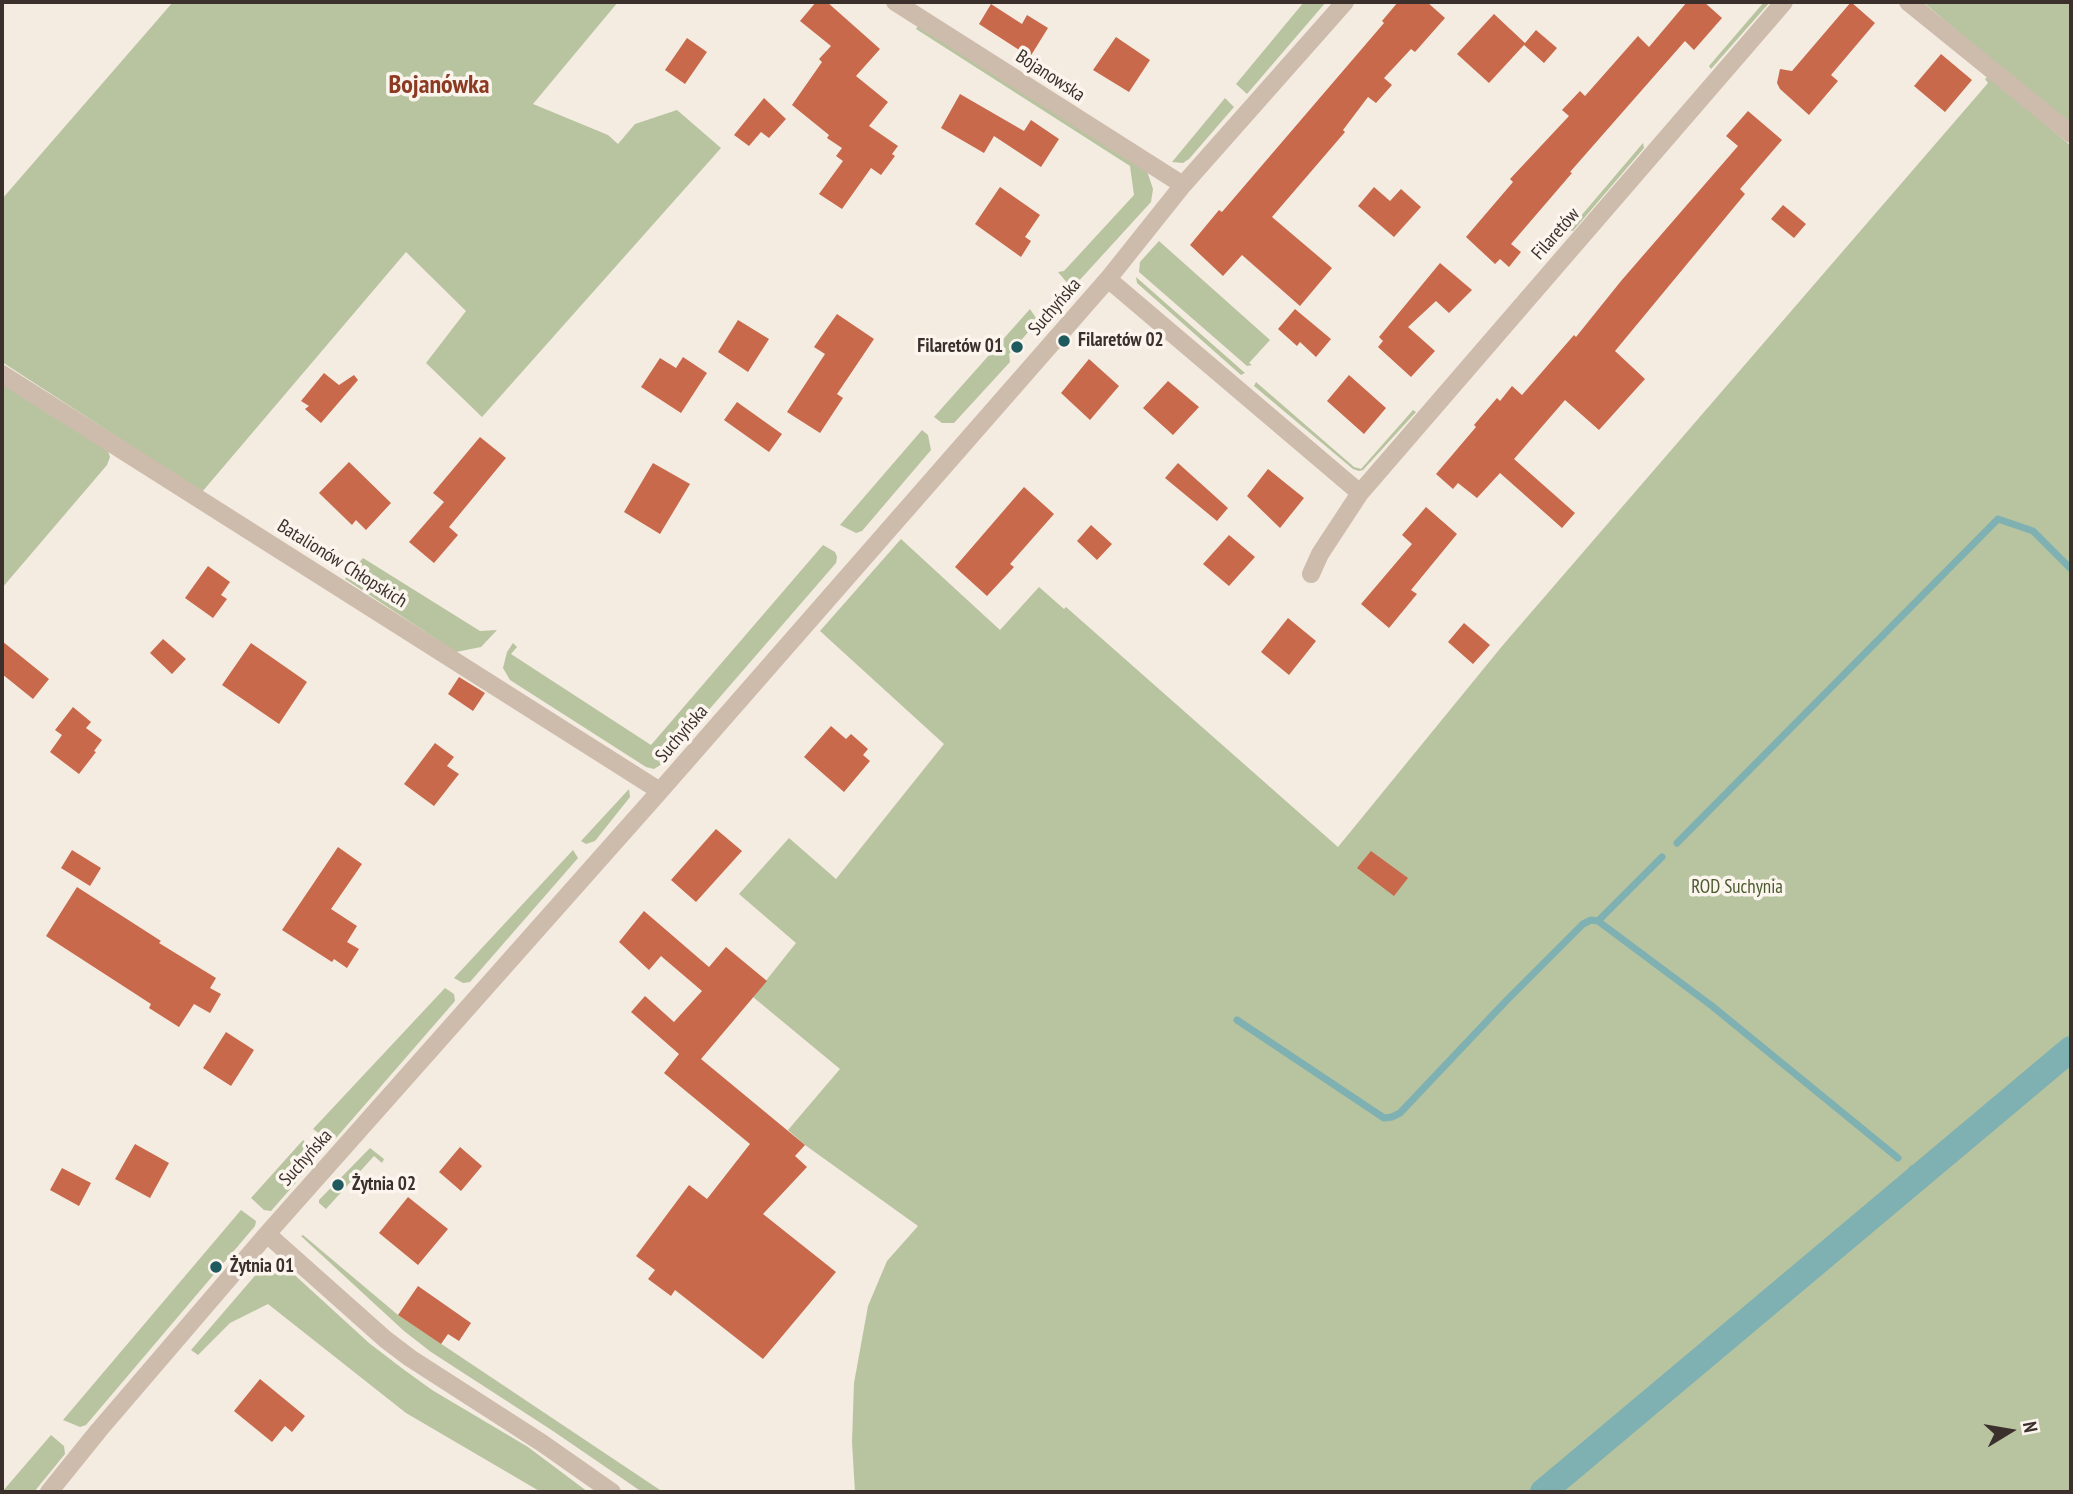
<!DOCTYPE html>
<html>
<head>
<meta charset="utf-8">
<style>
	body { margin:0 }
	#map { position:relative; width:2073px; height:1494px; overflow:hidden; background:#f4ebe1; font-family:"PT Sans Narrow",sans-serif }
	canvas { display:block }
	.frame { position:absolute; inset:0; border:4px solid #3b302b; pointer-events:none }
	.north { position:absolute; left:1975px; top:1396px; width:70px; height:70px; -webkit-text-stroke:5px #fbf5ee; paint-order:stroke; rotate:79deg; font-size:19px; font-weight:700; line-height:28px; text-align:center; color:#3b302b }
	.north::after { content:''; display:block; margin:auto; width:24px; height:32px; background:#3b302b; clip-path:polygon(50% 0,100% 100%,50% 72%,0 100%) }
</style>
</head>
<body>
<div id="map">
<canvas width="2073" height="1494"></canvas>
<div class="frame"></div>
<div class="north">N</div>
</div>
<script>
const context = document.querySelector('canvas').getContext('2d');
context.lineJoin = 'round';
function fillPath(path, color) { context.fillStyle = color; context.fill(path, 'evenodd'); }
const toPath = rows => new Path2D(rows.map(r => 'M' + r).join(''));
function trace(path, color, width, dash) { context.strokeStyle = color; context.lineWidth = width; context.lineCap = dash ? 'butt' : 'round'; context.setLineDash(dash || []); context.stroke(path); }
function write(font, color, halo, rows, align = 'center') {
  context.font = font + ' "PT Sans Narrow",sans-serif'; context.lineWidth = 7; context.setLineDash([]); context.textBaseline = 'middle'; context.strokeStyle = halo; context.fillStyle = color; for (const [text, x, y, turn = 0] of rows) {
    context.save(); context.translate(x, y); context.rotate((+turn || 0) * Math.PI / 180); context.textAlign = isNaN(turn) ? turn : align; if (halo) context.strokeText(text, 0, 0); context.fillText(text, 0, 0); context.restore();
  }
}
const green = toPath([
	[173,2,618,2,533,104,608,135,618,144,635,124,677,110,721,148,482,417,426,363,466,311,406,252,202,492,2,362,2,199],
	[1304,2,1326,2,1247,94,1236,84],
	[1764,2,1770,2,1711,69,1709,66],
	[1923,2,2071,2,2071,125,2001,68],
	[918,26,1147,171,1153,189,1151,202,1077,283,1069,285,1058,272,1064,271,1134,195,1130,166,916,29],
	[1989,76,2071,146,2071,1043,1537,1492,855,1492,852,1442,854,1383,868,1306,887,1261,918,1226,805,1145,788,1130,840,1069,753,997,796,943,739,894,789,838,836,879,944,744,820,631,901,539,1000,630,1039,587,1064,609,1066,607,1338,847,1503,645,1988,83,1985,79],
	[1225,98,1234,107,1189,159,1183,163,1172,162],
	[1643,143,1644,148,1573,231,1569,230],
	[1159,241,1270,340,1249,363,1252,365,1247,366,1139,272,1140,262],
	[1136,277,1245,373,1241,375,1137,283],
	[1030,309,1038,321,1009,354,1010,362,954,423,942,423,934,417],
	[2,381,108,451,110,457,107,465,2,588],
	[1256,382,1354,467,1361,469,1413,410,1416,412,1363,470,1359,471,1353,469,1254,386],
	[922,430,928,435,931,450,862,531,856,533,840,525],
	[823,545,835,552,837,557,836,563,662,764,654,769,646,767,510,680,503,668,507,652,513,643,517,647,511,654,651,745],
	[363,558,480,631,497,630,481,647,456,652,345,579],
	[629,789,630,797,595,841,586,844,581,841],
	[573,850,578,858,470,982,463,983,454,978],
	[445,988,454,994,455,1001,336,1138,330,1141,313,1129],
	[2071,1057,2071,1492,1553,1492,1803,1282],
	[303,1140,314,1152,316,1158,314,1162,271,1211,264,1210,251,1198],
	[370,1148,384,1159,382,1163,374,1156,326,1209,319,1203,319,1200],
	[241,1210,256,1221,255,1226,86,1425,80,1427,63,1420],
	[303,1235,398,1315,663,1492,642,1492,553,1431,431,1352,404,1331,301,1236],
	[271,1266,278,1266,285,1270,287,1268,369,1343,403,1369,432,1390,528,1447,588,1492,541,1492,406,1413,268,1304,230,1323,198,1355,191,1350,259,1271],
	[51,1435,64,1446,65,1454,34,1492,2,1492]
]);
const stream = toPath([
	[1677,843,1998,519,2033,531,2071,569],
	[1598,921,1662,857],
	[1237,1020,1384,1118,1392,1117,1400,1113,1506,1001,1583,924,1591,920,1598,921,1712,1006,1898,1158],
	[1912,1169,1922,1176]
]);
const canal = toPath([
	[1543,1492,2071,1049]
]);
const building = toPath([
	[816,2,827,2,880,49,856,76,888,102,869,126,898,146,892,154,895,156,881,175,871,168,842,209,819,194,843,161,836,156,842,148,827,138,829,135,792,105,822,62,819,59,831,46,800,21],
	[1398,2,1427,2,1445,18,1415,52,1411,49,1384,78,1392,85,1376,103,1368,97,1343,130,1345,132,1272,217,1332,268,1300,306,1242,255,1223,276,1190,245,1219,210,1222,212,1384,23,1382,21],
	[1687,2,1704,2,1722,18,1694,50,1685,41,1570,172,1572,173,1511,244,1521,252,1509,267,1500,259,1495,264,1466,237,1513,182,1510,179,1569,116,1562,110,1580,91,1585,96,1638,36,1649,47],
	[1851,2,1875,23,1831,75,1838,81,1809,115,1780,89,1777,83,1780,69,1792,71],
	[991,4,1022,24,1027,15,1048,28,1030,57,979,24],
	[1494,14,1525,43,1536,30,1557,48,1544,63,1524,45,1489,83,1457,54],
	[1116,37,1150,60,1129,92,1093,70],
	[687,38,707,52,685,84,665,70],
	[1941,54,1972,80,1945,112,1914,86],
	[960,94,1024,131,1031,120,1059,139,1041,167,994,136,984,153,941,128],
	[764,98,786,119,769,138,761,132,749,146,734,135],
	[1748,111,1782,140,1740,189,1745,194,1615,351,1645,379,1599,430,1565,400,1514,459,1575,513,1562,528,1500,473,1477,498,1458,483,1453,489,1436,474,1476,427,1474,425,1497,398,1500,401,1512,386,1522,395,1574,335,1576,337,1621,281,1738,146,1726,136],
	[1000,187,1040,215,1025,237,1031,241,1021,257,975,224],
	[1374,187,1390,201,1401,189,1421,207,1394,237,1358,206],
	[1783,205,1806,224,1794,238,1771,219],
	[1440,263,1472,290,1449,313,1436,301,1408,327,1435,351,1411,377,1378,347,1383,341,1379,337],
	[1295,309,1331,339,1316,357,1300,342,1297,346,1278,329],
	[837,314,874,339,837,394,843,398,820,433,787,412,825,354,814,347],
	[738,320,769,339,748,372,718,352],
	[683,357,707,373,681,413,641,387,660,358,676,368],
	[1089,359,1119,386,1090,420,1061,393],
	[324,373,339,385,354,375,358,380,321,423,305,409,309,406,301,401],
	[1349,375,1386,408,1364,434,1327,401],
	[1168,381,1199,407,1173,435,1143,408],
	[737,402,782,434,769,452,724,420],
	[480,437,506,458,449,527,458,535,434,563,409,542,444,502,433,493],
	[349,462,391,503,366,530,356,520,352,525,319,493],
	[653,463,690,484,660,534,624,512],
	[1178,463,1228,508,1217,521,1165,478],
	[1268,469,1304,498,1280,528,1247,496],
	[1024,487,1054,514,1010,564,1014,567,987,596,955,567],
	[1426,507,1457,534,1411,590,1417,594,1389,628,1361,604,1412,544,1402,535],
	[1091,525,1112,544,1097,560,1077,541],
	[1229,535,1255,557,1229,586,1203,564],
	[208,566,230,582,221,595,227,599,213,618,185,598],
	[1288,618,1316,641,1289,675,1261,652],
	[1464,623,1490,645,1473,664,1448,642],
	[163,639,186,659,172,674,150,653],
	[2,641,49,679,33,699,2,674],
	[251,643,307,682,279,724,222,685],
	[459,677,485,693,473,711,448,694],
	[73,707,91,722,86,728,102,740,94,751,96,752,79,774,50,752,62,735,55,730],
	[831,726,846,739,851,734,868,749,863,755,870,761,844,792,804,757],
	[435,743,454,757,447,766,459,774,434,806,404,784],
	[716,829,742,851,696,902,671,880],
	[338,847,362,864,331,909,357,926,347,942,359,949,347,968,334,959,332,962,282,930],
	[72,850,101,868,90,886,61,868],
	[1371,851,1408,878,1394,896,1357,868],
	[77,887,161,941,159,943,216,978,210,988,221,994,210,1013,194,1004,179,1027,149,1008,151,1004,46,936],
	[644,911,709,967,726,947,767,981,701,1059,805,1145,795,1156,807,1167,763,1214,836,1272,763,1359,675,1290,671,1296,648,1279,655,1270,636,1256,689,1185,707,1199,750,1144,664,1073,679,1054,631,1012,645,996,674,1022,702,991,661,956,649,970,619,942],
	[226,1032,254,1050,231,1086,203,1068],
	[135,1144,169,1163,150,1198,115,1179],
	[460,1147,482,1166,461,1191,439,1172],
	[62,1168,91,1183,79,1206,50,1190],
	[408,1197,448,1229,418,1265,379,1233],
	[418,1286,471,1323,459,1341,448,1334,441,1344,398,1315],
	[260,1379,305,1416,292,1432,285,1426,272,1442,234,1411]
]);
const minor = toPath([
	[895,2,1183,185],
	[1908,2,2071,134],
	[1108,279,1360,493],
	[2,374,660,791],
	[1311,574,1320,554,1360,493,1784,2],
	[267,1234,385,1339,410,1358,542,1443,612,1492],
	[49,1492,99,1430,267,1234,660,791,1108,279,1183,185,1345,2]
]);
const markers = [
	[1064,341,7,"#1f5a5e"],
	[1017,347,7,"#1f5a5e"],
	[338,1185,7,"#1f5a5e"],
	[216,1267,7,"#1f5a5e"]
];
const streetNames = [
	["Bojanowska",1050,76,33],
	["Filaretów",1556,234,-49],
	["Suchyńska",1055,307,-49],
	["Batalionów Chłopskich",342,564,32],
	["Suchyńska",682,734,-49],
	["Suchyńska",306,1158,-48]
];
const poiNames = [
	["Filaretów 02",1078,341],
	["Filaretów 01",1003,347,"right"],
	["Żytnia 02",352,1185],
	["Żytnia 01",230,1267]
];
const parkNames = [
	["ROD Suchynia",1737,888]
];
const districtNames = [
	["Bojanówka",439,86]
];
fillPath(green, '#b8c4a0');
trace(stream, '#7fb0b2', 7);
trace(canal, '#7fb0b2', 26);
fillPath(building, '#c8694b');
trace(minor, '#cdbbac', 18);
for (const [x, y, r, color] of markers) { const dot = new Path2D(); dot.arc(x, y, r, 0, 2 * Math.PI); context.fillStyle = color; context.fill(dot); trace(dot, '#fbf5ee', 2.5); }
write('19px', '#3b302b', '#fbf5ee', streetNames);
write('bold 19px', '#3b302b', '#fbf5ee', poiNames, 'left');
write('19px', '#4a5a2e', '#fbf5ee', parkNames);
write('bold 26px', '#8c3b22', '#fbf5ee', districtNames);
</script>
</body>
</html>
